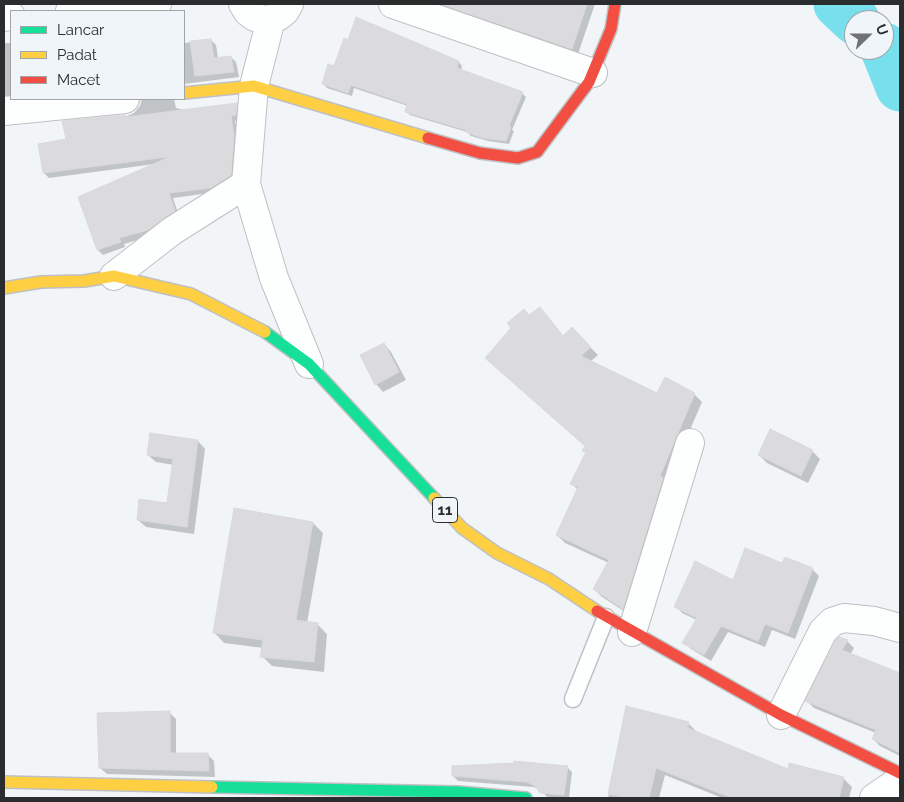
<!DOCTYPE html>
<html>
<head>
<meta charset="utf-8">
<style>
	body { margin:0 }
	#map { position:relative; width:904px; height:802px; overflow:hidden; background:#f2f5f8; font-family:Raleway,sans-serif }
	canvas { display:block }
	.frame { position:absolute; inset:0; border:5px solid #2a2c2e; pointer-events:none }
	.legend { position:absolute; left:10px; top:10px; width:175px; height:90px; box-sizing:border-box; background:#f0f5fa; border:1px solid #a1a5a8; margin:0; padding:6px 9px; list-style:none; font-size:15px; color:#2a2c2e }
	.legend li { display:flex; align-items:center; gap:10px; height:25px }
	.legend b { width:25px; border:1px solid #a1a5a8 }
	.north { position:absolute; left:844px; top:10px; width:50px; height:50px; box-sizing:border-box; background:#f0f5fa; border:1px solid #a1a5a8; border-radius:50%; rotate:68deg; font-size:14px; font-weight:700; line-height:20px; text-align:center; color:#2a2c2e }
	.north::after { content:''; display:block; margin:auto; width:18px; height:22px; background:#707275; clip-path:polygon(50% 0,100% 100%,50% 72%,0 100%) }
</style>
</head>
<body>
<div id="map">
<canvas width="904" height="802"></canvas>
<div class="frame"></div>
<ul class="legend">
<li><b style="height:6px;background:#16e098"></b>Lancar</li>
<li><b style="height:6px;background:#ffcf43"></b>Padat</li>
<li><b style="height:6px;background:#f24e42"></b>Macet</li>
</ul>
<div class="north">U</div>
</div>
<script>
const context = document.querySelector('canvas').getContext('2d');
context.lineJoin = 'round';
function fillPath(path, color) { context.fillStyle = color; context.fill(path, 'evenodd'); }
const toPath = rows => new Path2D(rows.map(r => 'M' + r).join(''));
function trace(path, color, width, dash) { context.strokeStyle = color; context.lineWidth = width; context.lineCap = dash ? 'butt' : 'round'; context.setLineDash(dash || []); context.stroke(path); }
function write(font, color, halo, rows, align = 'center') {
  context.font = font + ' Raleway,sans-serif'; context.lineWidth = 4.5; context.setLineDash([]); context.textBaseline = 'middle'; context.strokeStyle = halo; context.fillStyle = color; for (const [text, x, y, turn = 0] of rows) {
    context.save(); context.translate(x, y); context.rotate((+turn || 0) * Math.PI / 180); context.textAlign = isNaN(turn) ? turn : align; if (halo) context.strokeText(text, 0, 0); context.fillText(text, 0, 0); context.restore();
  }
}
const shadow = toPath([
	[431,4,520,4,543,11,547,4,595,4,578,54],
	[211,40,216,45,218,58,231,57,236,62,239,77,184,84,184,43],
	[4,43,11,43,11,99,4,101],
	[459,62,462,66,461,70,522,93,526,97,512,130,514,131,509,144,488,141,471,136,467,132,410,115,406,111,408,106,354,88,352,96,327,88,324,84,335,67],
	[142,99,174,99,176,108,185,110,236,105,242,110,241,120,235,121,239,142,236,180,217,192,173,198,179,216,154,235,124,244,125,247,103,255,98,250,80,198,155,164,49,178,44,173,68,141,63,122,127,116,134,113,140,106],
	[547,316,564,337,572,329,598,355,590,362,657,394,694,394,702,402,667,483,630,615,602,597,594,589,609,563,565,543,557,535,578,490,572,484,586,453,584,450,586,446,529,317],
	[384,344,391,352,406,380,383,392,376,384],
	[198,441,205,449,194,534,146,527,138,520,168,504,174,465,156,462,148,455],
	[812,451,820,459,808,483,767,463,759,455],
	[313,523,323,533,307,623,317,624,327,634,324,672,272,666,262,656,263,648,224,643,214,632],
	[783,565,812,569,819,576,795,639,772,630,765,647,728,632,711,661,691,649,684,642,697,620,682,613,676,606,733,581],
	[847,641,854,648,850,655,900,674,900,756,880,746,873,739,876,733,814,708,807,701],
	[627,708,688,723,697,732,697,733,789,771,843,778,852,787,849,798,722,798,665,775,659,798,608,798],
	[169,712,176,719,176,754,208,755,214,761,215,777,107,774,100,768],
	[567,767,572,772,569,798,547,797,540,789,533,787,458,781,453,776]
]);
const river = toPath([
	[838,4,855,20],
	[884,47,900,87]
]);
const building = toPath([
	[440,4,587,4,572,49,440,4],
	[356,17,459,61,457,68,523,92,509,126,511,127,506,141,483,138,466,132,466,130,405,112,407,104,351,85,348,93,322,84,328,64,334,66,344,38,348,40,356,17],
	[211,39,214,58,231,56,234,72,195,76,190,41,211,39],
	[237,103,236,115,231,116,234,136,231,175,211,188,169,193,175,211,148,230,119,238,121,242,97,250,78,197,167,158,167,157,43,173,38,144,66,139,62,121,125,115,126,117,237,103],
	[540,307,563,336,572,327,591,347,581,356,657,393,665,377,695,393,660,476,663,478,623,609,593,589,609,560,556,535,578,487,570,484,586,452,582,451,585,446,485,358,511,328,507,323,524,309,529,315,540,307],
	[384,343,399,372,375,385,360,355,384,343],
	[770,429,813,450,801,476,758,455,770,429],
	[150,433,198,440,187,527,137,520,139,499,167,503,173,459,147,455,150,433],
	[234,508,313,522,296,620,318,623,314,662,260,657,263,640,213,633,234,508],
	[745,548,782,563,785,557,813,568,788,633,765,624,758,641,721,626,704,655,682,643,697,618,674,607,695,561,733,580,745,548],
	[839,637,848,640,842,650,900,673,900,753,872,739,876,730,805,701,836,640,839,637],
	[626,706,689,722,688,728,788,769,789,763,844,777,839,798,732,798,656,768,649,798,626,798,608,794,626,706],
	[170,711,170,753,208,753,209,771,99,768,97,713,170,711],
	[514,761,568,766,564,795,540,793,535,786,527,782,452,776,452,766,514,763,514,761]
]);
const lane = toPath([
	[573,699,606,617]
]);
const street = toPath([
	[243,4,248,12,255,17,263,20,271,19,279,16,285,11,289,4],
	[393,4,593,73],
	[70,11,157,4],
	[4,17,11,16],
	[4,111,125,99],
	[246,184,274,278,309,364],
	[114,276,172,231,246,184,254,86,271,19],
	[632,632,690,443],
	[781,715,823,631,832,622,844,618,874,621,900,628],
	[874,798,900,780]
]);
const fast = toPath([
	[265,332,309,364,434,498],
	[212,787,458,792,526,798]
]);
const slow = toPath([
	[184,93,254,86,428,138],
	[4,288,41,282,84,281,114,276,191,294,265,332],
	[434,498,462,528,497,553,549,579,597,611],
	[4,782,212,787]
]);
const jam = toPath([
	[428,138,480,153,518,158,537,152,589,82,611,29,615,4],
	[597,611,781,715,900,773]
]);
const shields = [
	[445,510,25]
];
const shieldNames = [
	["11",445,510]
];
fillPath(shadow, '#0003');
trace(river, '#78dfed', 49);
fillPath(building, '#dbdbde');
trace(building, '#d9d9db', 1);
trace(lane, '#bec0c3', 19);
trace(street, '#bec0c3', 30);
trace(fast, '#bec0c3', 14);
trace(slow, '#bec0c3', 14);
trace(jam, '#bec0c3', 14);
trace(lane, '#fdfefe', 16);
trace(street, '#fdfefe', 28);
trace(fast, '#16e098', 11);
trace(slow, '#ffcf43', 11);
trace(jam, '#f24e42', 11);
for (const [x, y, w] of shields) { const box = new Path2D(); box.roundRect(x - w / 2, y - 12.5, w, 25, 4); context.fillStyle = '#f0f5fa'; context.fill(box); trace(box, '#2a2c2e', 1); }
write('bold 15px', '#2a2c2e', null, shieldNames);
</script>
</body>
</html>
